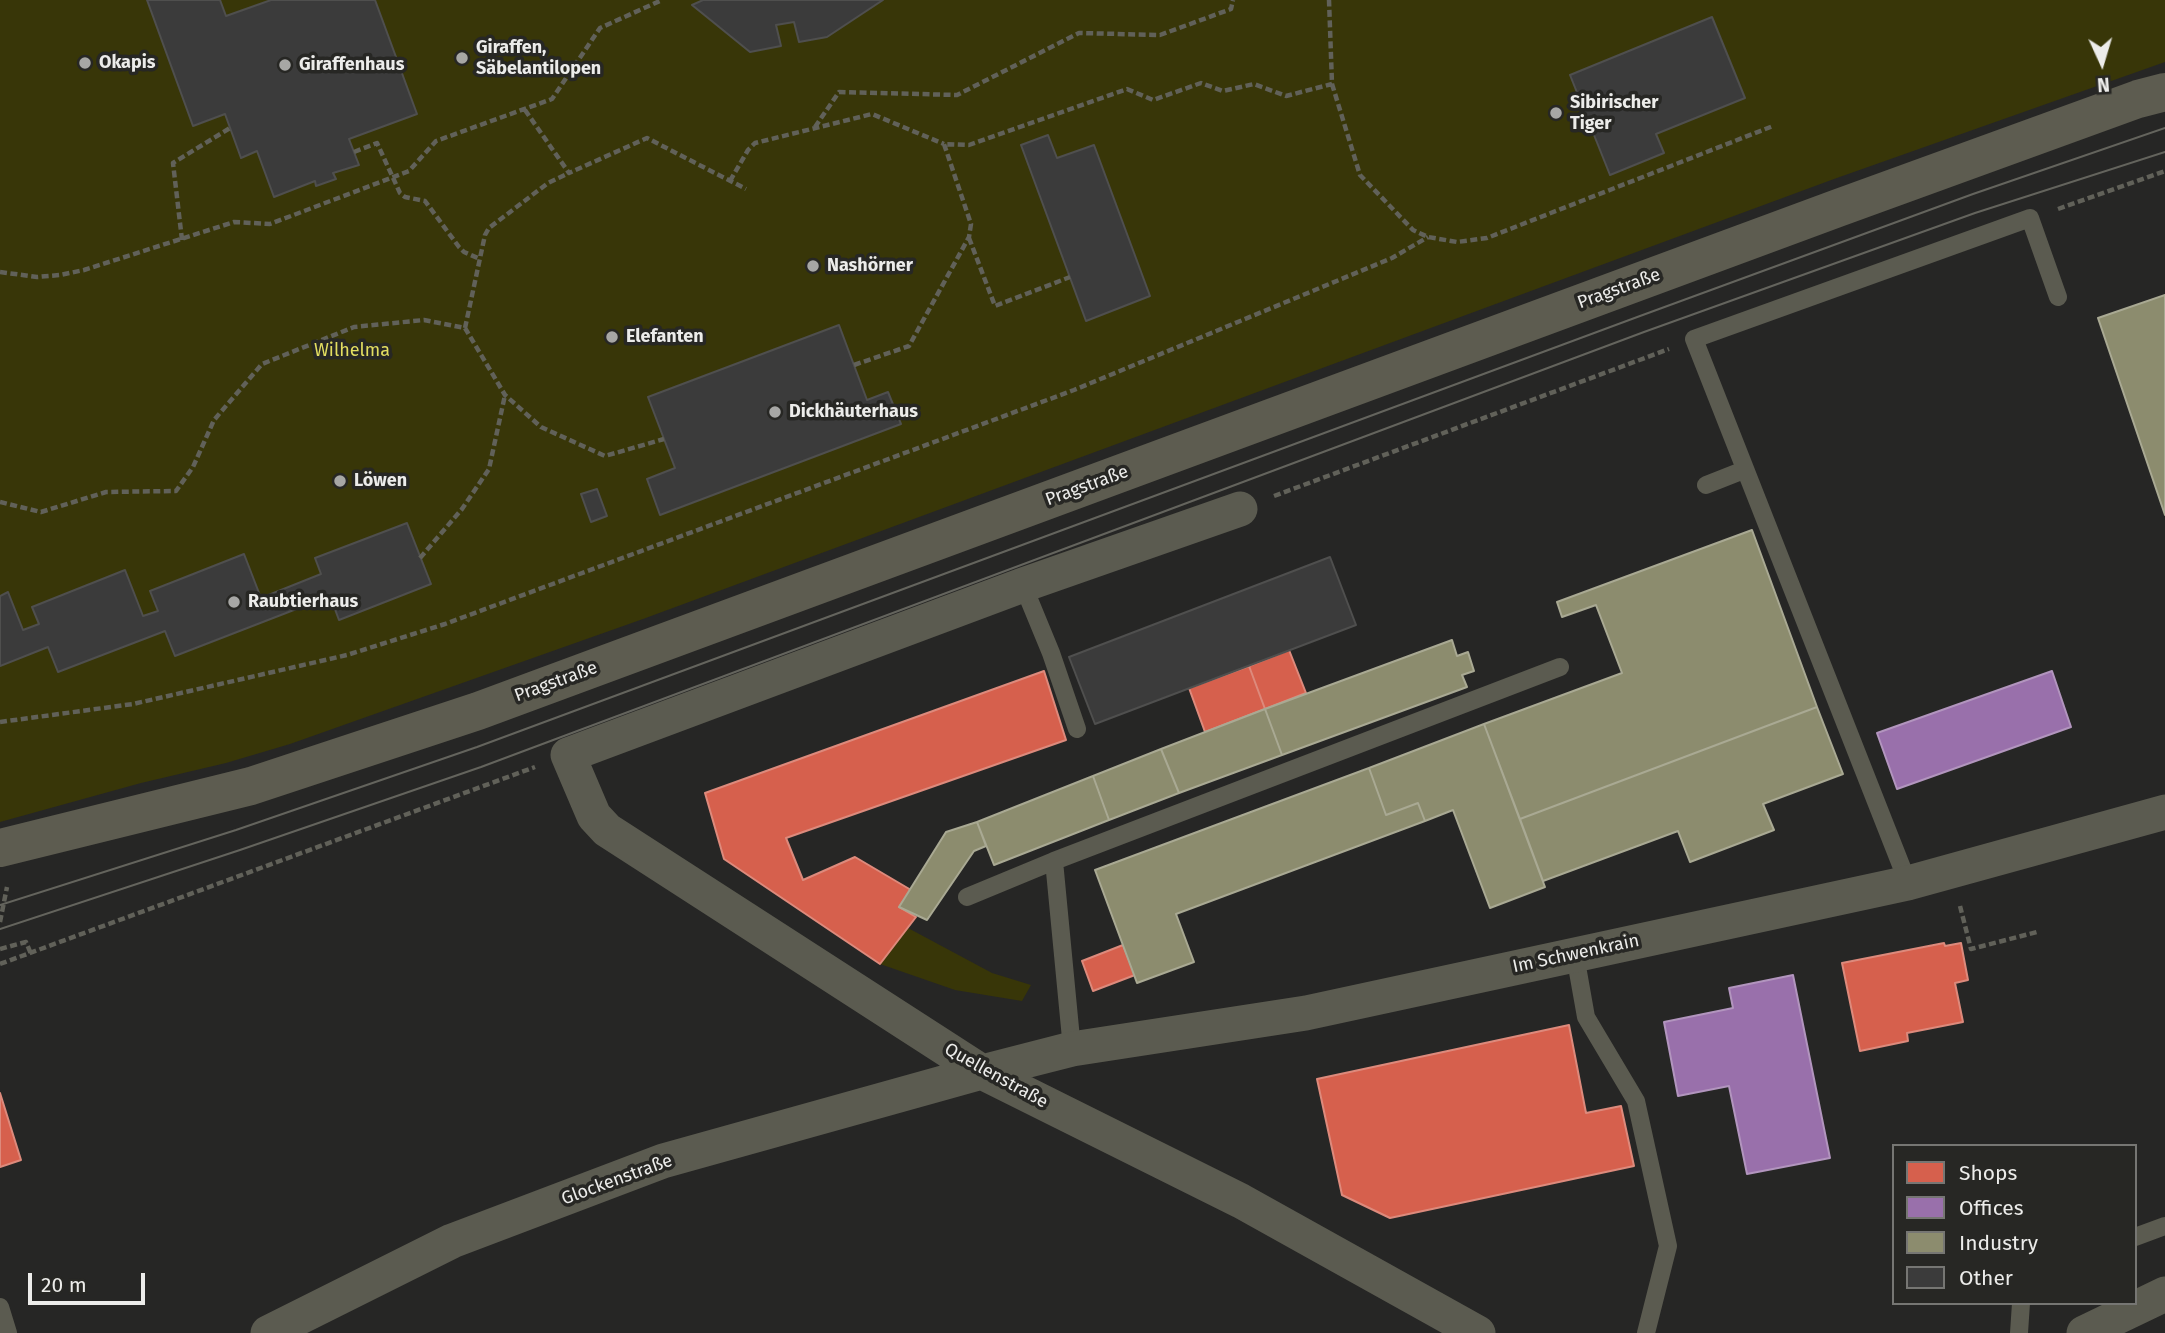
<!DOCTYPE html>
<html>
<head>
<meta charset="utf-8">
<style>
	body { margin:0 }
	#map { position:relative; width:2165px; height:1333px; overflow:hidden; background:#262625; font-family:"Fira Sans",sans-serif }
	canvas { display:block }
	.legend { position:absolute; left:1892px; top:1144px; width:245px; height:161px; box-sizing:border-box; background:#272724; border:2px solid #767673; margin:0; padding:9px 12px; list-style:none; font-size:21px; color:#ececea }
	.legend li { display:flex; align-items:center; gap:14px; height:35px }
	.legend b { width:35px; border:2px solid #767673 }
	.north { position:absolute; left:2067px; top:28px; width:70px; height:70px; -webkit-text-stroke:5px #272724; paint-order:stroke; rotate:176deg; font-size:19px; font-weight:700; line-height:28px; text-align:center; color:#ececea }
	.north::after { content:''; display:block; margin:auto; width:24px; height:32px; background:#ececea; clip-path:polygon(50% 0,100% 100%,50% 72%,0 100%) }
	.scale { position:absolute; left:28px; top:1273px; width:117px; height:32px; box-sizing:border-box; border:4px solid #ececea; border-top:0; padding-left:9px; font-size:21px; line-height:24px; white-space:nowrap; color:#ececea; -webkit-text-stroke:5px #272724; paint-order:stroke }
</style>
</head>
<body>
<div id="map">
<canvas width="2165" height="1333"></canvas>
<ul class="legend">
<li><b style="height:19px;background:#d6604d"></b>Shops</li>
<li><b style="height:19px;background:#9970ab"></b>Offices</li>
<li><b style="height:19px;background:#8c8c6e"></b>Industry</li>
<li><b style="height:19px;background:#3b3b3b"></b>Other</li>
</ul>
<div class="north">N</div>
<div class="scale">20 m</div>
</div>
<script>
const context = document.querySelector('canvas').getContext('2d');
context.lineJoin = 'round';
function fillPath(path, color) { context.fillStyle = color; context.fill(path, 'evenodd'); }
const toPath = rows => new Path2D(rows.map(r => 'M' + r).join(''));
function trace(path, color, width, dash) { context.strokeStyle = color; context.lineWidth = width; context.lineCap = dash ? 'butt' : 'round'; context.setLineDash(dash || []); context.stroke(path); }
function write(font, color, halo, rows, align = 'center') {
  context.font = font + ' "Fira Sans",sans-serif'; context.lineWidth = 7; context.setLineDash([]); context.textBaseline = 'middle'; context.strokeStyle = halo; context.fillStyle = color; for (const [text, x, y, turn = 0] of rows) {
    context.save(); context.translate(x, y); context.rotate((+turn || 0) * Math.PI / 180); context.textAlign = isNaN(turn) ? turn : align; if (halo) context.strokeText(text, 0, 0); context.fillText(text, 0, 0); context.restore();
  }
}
const green = toPath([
	[0,0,2165,0,2165,62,1834,179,643,619,290,744,226,763,141,783,0,822],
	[908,928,992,973,1031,985,1022,1001,955,990,880,964]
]);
const shops = toPath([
	[1289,650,1306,693,1265,709,1249,666,1289,650],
	[1249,666,1265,709,1205,732,1189,688,1249,666],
	[1044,671,1066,740,786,838,803,880,855,857,911,890,899,907,916,917,880,964,724,859,705,793,1044,671],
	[1944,943,1945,946,1961,943,1968,980,1955,983,1963,1022,1907,1033,1908,1041,1860,1051,1842,963,1944,943],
	[1123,945,1135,975,1093,991,1082,961,1123,945],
	[1569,1025,1586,1113,1621,1106,1634,1166,1390,1218,1342,1195,1317,1079,1569,1025],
	[0,1093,21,1160,0,1167,0,1093]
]);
const offices = toPath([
	[2052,671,2071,727,1897,789,1877,733,2052,671],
	[1793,975,1830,1158,1747,1174,1729,1086,1678,1096,1664,1022,1733,1008,1729,988,1793,975]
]);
const industry = toPath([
	[2165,295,2165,515,2098,318,2165,295],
	[1752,530,1817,707,1520,819,1484,724,1622,673,1596,605,1562,617,1557,602,1752,530],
	[1452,640,1457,656,1468,652,1474,671,1462,675,1467,687,1282,755,1265,709,1452,640],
	[1817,707,1843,774,1763,804,1774,830,1690,862,1678,831,1543,881,1520,819,1817,707],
	[1265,709,1282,755,1179,793,1161,749,1265,709],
	[1484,724,1545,887,1490,908,1453,810,1425,821,1418,803,1386,815,1369,768,1484,724],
	[1161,749,1179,793,1109,820,1093,776,1161,749],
	[1369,768,1386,815,1418,803,1425,821,1176,914,1194,962,1137,983,1095,870,1369,768],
	[1093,776,1109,820,994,865,977,822,1093,776],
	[977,822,986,846,974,851,927,920,899,907,946,832,977,822]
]);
const building = toPath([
	[147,0,220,0,226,16,271,0,375,0,417,114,349,139,359,165,333,173,336,179,316,186,315,181,274,197,257,151,241,158,225,114,193,126,147,0],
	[703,0,883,0,827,37,799,42,794,22,776,25,781,46,750,52,692,5,703,0],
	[1712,17,1745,98,1656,134,1664,153,1610,175,1570,75,1712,17],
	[1048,135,1057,158,1094,145,1150,296,1086,321,1021,145,1048,135],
	[839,325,867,400,888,392,901,424,660,515,647,479,675,468,648,397,839,325],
	[597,489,607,516,591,522,581,494,597,489],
	[407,523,431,584,339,620,330,596,175,656,165,631,58,672,48,647,0,666,0,596,8,592,23,630,39,624,32,607,125,570,143,616,158,611,150,591,244,554,261,598,321,574,315,558,407,523],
	[1330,557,1356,625,1095,724,1069,657,1330,557]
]);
const path = toPath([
	[1332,84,1360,175,1413,230,1428,237,1457,242,1487,238,1773,126],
	[525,110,569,173,647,138,746,189],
	[815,127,839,92,957,95,1079,33,1160,35,1231,9,1233,0],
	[354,152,377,143,400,193,405,197,425,201,459,247,464,252,480,259],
	[730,181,748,150,755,143,872,114,944,144],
	[2058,209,2165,171],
	[969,238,995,306,1070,277],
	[182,240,173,163,230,128],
	[0,272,37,277,60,275,84,270,234,222,270,224,409,171,436,141,552,99,600,28,662,0],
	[465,328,485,235,489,228,548,183,569,173],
	[854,365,909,346,969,237,971,224,944,144,969,145,1127,89,1153,100,1201,83,1223,91,1254,84,1286,96,1332,84,1329,0],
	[1274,496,1669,349],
	[0,502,41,512,106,492,176,491,193,467,214,420,262,364,354,327,424,320,465,328,505,395,541,427,605,456,664,439],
	[420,558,462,509,489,469,505,395],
	[0,722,133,704,347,655,445,624,1074,390,1392,258,1428,237],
	[1960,906,1971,949,2037,932],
	[0,922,7,887],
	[0,949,26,942,31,954],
	[0,964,535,767]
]);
const lane = toPath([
	[1706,485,1744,470],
	[1023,585,1051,653,1077,729],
	[1908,883,1694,339,2030,218,2058,297],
	[967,897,1054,861],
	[1575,955,1586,1017,1636,1101,1668,1246,1646,1333],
	[1072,1049,1054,861,1560,667],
	[2135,1237,2165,1226],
	[0,1307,8,1333],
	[2019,1333,2021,1303]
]);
const street = toPath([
	[1240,509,1023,585,568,755,594,816,607,830,982,1072,1241,1201,1478,1333],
	[268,1333,452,1241,663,1161,982,1072,1072,1049,1306,1013,1908,883,2165,812],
	[2084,1333,2165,1294]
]);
const secondary = toPath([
	[0,848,251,786,478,711,1838,208,2138,99,2165,92]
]);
const tram = toPath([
	[0,905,236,830,477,747,1640,316,1973,194,2165,128],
	[0,929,240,850,481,767,1644,332,1975,213,2165,152]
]);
const markers = [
	[462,58,7,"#a7a7a5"],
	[85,63,7,"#a7a7a5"],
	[285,65,7,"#a7a7a5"],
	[1556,113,7,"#a7a7a5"],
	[813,266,7,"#a7a7a5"],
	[612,337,7,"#a7a7a5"],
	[775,412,7,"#a7a7a5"],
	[340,481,7,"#a7a7a5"],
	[234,602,7,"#a7a7a5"]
];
const poiNames = [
	["Giraffen,",476,48],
	["Säbelantilopen",476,69],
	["Okapis",99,63],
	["Giraffenhaus",299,65],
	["Sibirischer",1570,103],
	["Tiger",1570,124],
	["Nashörner",827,266],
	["Elefanten",626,337],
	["Dickhäuterhaus",789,412],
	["Löwen",354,481],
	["Raubtierhaus",248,602]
];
const streetNames = [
	["Pragstraße",1619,289,-20],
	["Pragstraße",1087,486,-20],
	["Pragstraße",556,682,-20],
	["Im Schwenkrain",1576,954,-12],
	["Quellenstraße",996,1076,29],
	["Glockenstraße",617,1180,-20]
];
const parkNames = [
	["Wilhelma",352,351]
];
fillPath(green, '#383608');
fillPath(shops, '#d6604d');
trace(shops, '#dd8a7c', 2);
fillPath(offices, '#9970ab');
trace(offices, '#b295be', 2);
fillPath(industry, '#8c8c6e');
trace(industry, '#a9a993', 2);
fillPath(building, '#3b3b3b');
trace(building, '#4f4f4e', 2);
trace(path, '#616159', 4.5, [7, 3.5]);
trace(lane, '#5b5b50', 18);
trace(street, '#5b5b50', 35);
trace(secondary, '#5d5c50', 38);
trace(tram, '#64645d', 2);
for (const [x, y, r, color] of markers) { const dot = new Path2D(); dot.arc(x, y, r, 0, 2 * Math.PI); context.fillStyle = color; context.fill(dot); trace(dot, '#272724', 2.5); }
write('bold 18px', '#ececea', '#272724', poiNames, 'left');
write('18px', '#ececea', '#272724', streetNames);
write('18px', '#e3de60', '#272724', parkNames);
</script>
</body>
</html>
